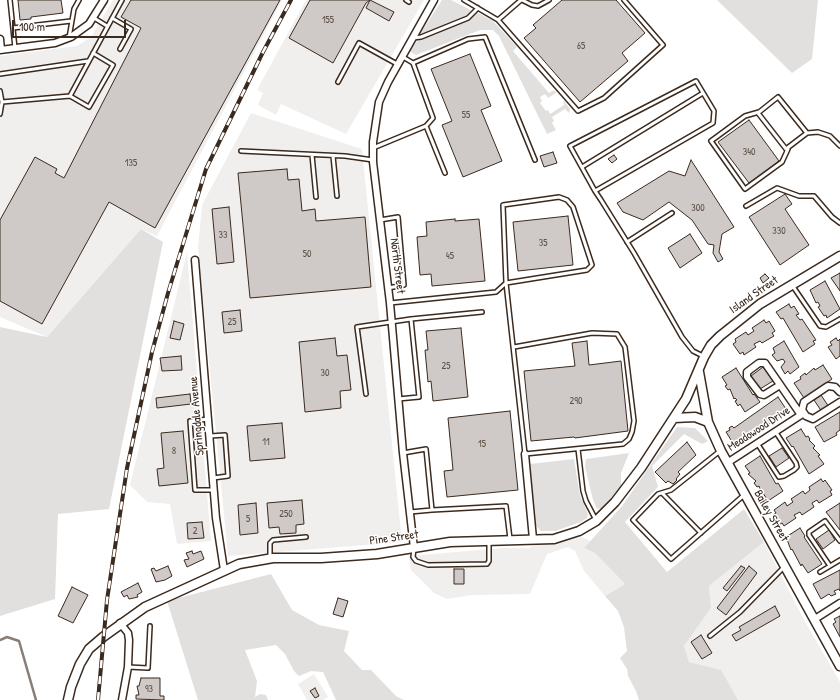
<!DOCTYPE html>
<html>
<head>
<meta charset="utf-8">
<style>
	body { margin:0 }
	#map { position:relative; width:840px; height:700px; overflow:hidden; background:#fff; font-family:"Patrick Hand",sans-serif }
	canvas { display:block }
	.scale { position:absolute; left:12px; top:20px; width:114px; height:18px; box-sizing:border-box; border:2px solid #3b2a1e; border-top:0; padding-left:5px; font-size:12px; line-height:14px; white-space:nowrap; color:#3b2a1e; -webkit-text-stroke:3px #fff; paint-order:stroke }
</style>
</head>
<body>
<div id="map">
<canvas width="840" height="700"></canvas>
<div class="scale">100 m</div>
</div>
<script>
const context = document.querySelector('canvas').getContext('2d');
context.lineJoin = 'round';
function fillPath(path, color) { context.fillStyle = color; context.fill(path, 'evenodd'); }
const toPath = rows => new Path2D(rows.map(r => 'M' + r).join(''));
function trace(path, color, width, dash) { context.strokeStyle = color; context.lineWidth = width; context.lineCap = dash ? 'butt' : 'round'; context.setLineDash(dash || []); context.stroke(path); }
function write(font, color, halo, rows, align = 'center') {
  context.font = font + ' "Patrick Hand",sans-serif'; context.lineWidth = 3; context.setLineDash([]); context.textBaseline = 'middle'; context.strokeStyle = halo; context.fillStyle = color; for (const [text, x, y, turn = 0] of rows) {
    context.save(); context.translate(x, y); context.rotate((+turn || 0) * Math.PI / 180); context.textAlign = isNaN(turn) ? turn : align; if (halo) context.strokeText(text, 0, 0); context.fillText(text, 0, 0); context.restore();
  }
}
const built = toPath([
	[113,0,282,0,157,236,141,229,47,337,0,317,0,56,77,46,91,37],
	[306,0,424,0,346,134,281,104,276,115,258,105,263,93,257,90],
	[251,113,362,149,402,542,228,556,198,248,202,205],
	[187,252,211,541,177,544,170,504,147,502,130,485],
	[582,537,590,541,584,548,595,553,625,584,605,596,584,571,575,551,568,547,547,554,530,594,472,595,447,599,434,593,411,570,409,556,504,548,530,548,532,546],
	[764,542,803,618,840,682,840,700,738,700,721,671,689,662,684,646,711,608,709,586],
	[314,674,328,697,323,700,307,700,298,684]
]);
const green = toPath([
	[442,0,451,0,471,10,467,15,420,34],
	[717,0,818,0,812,59,792,73],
	[478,13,493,21,517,47,513,51,549,93,554,90,556,93,548,98,545,94,540,97,542,101,540,103,546,111,548,110,550,114,564,105,563,102,564,101,570,109,569,113,565,109,552,117,554,121,552,123,556,130,547,134,499,36,493,30,480,30,416,55,411,52,410,50,417,41,461,23],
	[141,229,163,242,109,509,58,514,55,599,0,616,0,327,47,337],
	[677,427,695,428,708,441,702,444,684,434,652,466,658,487,625,522,667,572,744,509,764,542,709,586,711,608,684,646,689,662,721,670,738,700,639,700,636,691,628,676,627,669,620,658,627,651,624,627,618,611,605,596,625,584,595,553,584,548,622,506],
	[629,453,621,473,621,487,601,508,597,509,593,500,585,467,586,459],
	[574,459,580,495,588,514,587,518,581,522,555,531,541,531,536,526,534,519,530,464],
	[271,574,292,610,319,625,349,631,344,651,362,670,371,670,396,696,404,700,336,700,323,672,311,671,299,676,294,671,285,654,276,645,245,650,257,681,255,697,260,694,266,695,268,700,198,700,167,601]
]);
const stream = toPath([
	[0,640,7,637,19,641,36,700]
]);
const building = toPath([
	[18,0,61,0,63,13,31,17,31,19,20,20,18,0],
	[131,0,280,0,155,228,109,202,42,324,0,301,0,220,35,157,57,169,55,173,64,178,141,28,121,17,131,0],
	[310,0,370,0,366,3,333,63,289,38,310,0],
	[370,0,394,12,389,21,366,8,370,0],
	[562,0,616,0,645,33,622,53,628,61,580,102,524,38,536,28,533,25,562,0],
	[470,54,491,106,481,110,502,161,463,177,442,125,452,121,431,69,470,54],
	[749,120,779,161,749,183,718,142,749,120],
	[553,152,557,163,544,167,540,156,553,152],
	[614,155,617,159,612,163,608,159,614,155],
	[691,160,734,227,722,234,719,252,723,259,718,262,713,253,714,245,708,244,692,220,669,202,643,220,623,212,617,203,669,171,685,176,691,160],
	[287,169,288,180,299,179,302,211,315,209,316,221,365,217,371,287,250,298,238,173,287,169],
	[785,194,792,204,785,209,809,245,780,265,749,217,785,194],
	[229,207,234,262,217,264,212,209,229,207],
	[568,216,573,265,518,271,513,222,568,216],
	[455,219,455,221,479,219,485,281,432,286,431,274,420,275,417,237,427,236,426,222,455,219],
	[690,234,702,253,680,268,668,248,690,234],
	[840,273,840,291,831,278,840,273],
	[765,274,769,278,763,283,760,278,765,274],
	[825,281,840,309,827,318,826,315,824,316,818,307,820,306,818,302,816,303,810,290,825,281],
	[789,304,791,308,794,306,799,314,796,315,800,320,802,319,816,340,813,341,815,344,803,352,783,318,781,319,776,312,789,304],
	[240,310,242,331,224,333,222,312,240,310],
	[764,320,766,323,769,321,775,331,772,333,774,336,762,343,760,341,754,344,756,347,744,355,743,352,740,354,733,344,736,342,735,339,746,332,748,335,754,331,752,328,764,320],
	[174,321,184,324,180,340,170,338,174,321],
	[461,328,468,397,433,401,431,381,428,382,425,350,428,350,426,331,461,328],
	[335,338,337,356,347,355,351,390,340,391,341,408,305,412,299,342,335,338],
	[836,338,838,341,840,339,840,356,836,359,828,347,832,345,830,342,836,338],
	[587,341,589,365,621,361,628,431,575,438,574,437,531,441,524,371,575,366,572,343,587,341],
	[784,341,799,367,790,374,788,371,785,374,781,367,785,362,783,359,777,361,772,355,775,353,773,348,784,341],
	[181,356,182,370,162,371,160,358,181,356],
	[823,365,832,379,804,398,794,383,801,379,800,377,805,373,806,375,814,368,815,370,823,365],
	[763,367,773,381,760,389,751,376,763,367],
	[736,368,753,395,754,394,760,402,745,412,740,404,738,406,735,401,737,400,735,398,734,399,730,389,728,390,725,386,727,385,722,377,736,368],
	[190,394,191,404,157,408,156,398,190,394],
	[821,395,829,407,822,412,814,400,821,395],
	[778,397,786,409,782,411,784,414,770,421,771,423,764,428,763,426,758,429,759,431,751,436,750,434,745,438,746,440,739,444,737,441,733,443,726,432,730,430,729,428,732,426,734,428,778,397],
	[510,411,518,490,447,497,444,471,453,470,448,418,510,411],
	[840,412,840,430,836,433,837,435,824,442,815,427,840,412],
	[282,423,285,458,250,461,247,426,282,423],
	[801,429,806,437,808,436,810,439,809,440,815,446,813,448,820,455,818,456,824,464,809,474,793,446,792,447,786,438,801,429],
	[183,431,188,483,159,486,157,469,164,468,161,433,183,431],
	[687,442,696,455,678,472,680,474,676,479,677,480,673,484,668,481,666,483,655,472,687,442],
	[782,448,789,458,776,467,769,456,782,448],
	[760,456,776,484,778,483,783,491,768,501,763,493,762,494,759,486,757,487,754,483,756,481,748,474,750,473,745,466,760,456],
	[821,479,823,482,825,480,832,490,830,491,832,495,819,503,817,500,812,503,814,507,802,515,800,512,794,515,796,518,784,526,782,523,779,525,773,515,776,513,774,510,785,502,787,506,793,502,791,499,803,491,805,494,810,490,809,487,821,479],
	[302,500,304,524,296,525,296,533,280,534,279,527,269,528,267,503,302,500],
	[256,503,258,533,240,535,238,505,256,503],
	[840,503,840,530,826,512,840,503],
	[202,522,204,538,188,539,187,523,202,522],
	[800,528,805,536,804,537,822,564,808,573,802,564,801,566,792,549,791,550,786,537,800,528],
	[829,530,835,540,823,549,816,539,829,530],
	[192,551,193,554,201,551,204,559,187,567,184,560,189,559,186,553,192,551],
	[168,566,172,576,165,580,156,582,151,569,154,568,156,571,168,566],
	[741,566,745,568,727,591,723,588,741,566],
	[749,566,757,573,726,615,717,608,749,566],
	[454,569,464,569,464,584,454,584,454,569],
	[840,570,840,591,839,589,834,591,836,594,831,596,829,594,821,599,813,584,840,570],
	[138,583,142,592,137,595,138,597,129,599,127,595,124,597,121,592,138,583],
	[72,587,88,595,73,623,58,616,72,587],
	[338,598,348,601,343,617,333,614,338,598],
	[775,606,780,616,736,641,732,635,741,630,739,627,775,606],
	[840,616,840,637,833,624,836,622,834,619,840,616],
	[701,635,712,653,702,659,691,642,701,635],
	[141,678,160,678,160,696,164,696,164,700,136,699,136,695,139,695,137,686,139,686,141,678],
	[315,688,319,696,315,698,310,691,315,688]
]);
const service = toPath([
	[10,0,15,48],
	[406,0,409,2],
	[464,0,498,20,578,111,604,98,663,45,624,0],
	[522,0,532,5,538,6,549,0],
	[94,18,107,26],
	[112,18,131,29,120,49],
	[498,20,521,0],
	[13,28,71,21],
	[69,38,74,9,79,0],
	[413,38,421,37,468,18,478,8],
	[403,57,413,63,433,118,426,126],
	[413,63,468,39,485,37,535,160],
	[0,74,88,61],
	[338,82,359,43,397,64],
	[0,91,2,102,70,96,122,0],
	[70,96,89,107,113,65,93,53],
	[759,112,745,116,711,141,745,189,782,162,788,149],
	[0,114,2,102],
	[807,133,778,97,758,113,786,149,807,133,818,132,830,136,840,146],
	[373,148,426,126,445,173],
	[241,151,345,156,373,160],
	[312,155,316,197],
	[333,156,337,196],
	[582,167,703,93],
	[595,191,713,123,714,111,696,81,570,146,595,191,601,200,634,253,682,337,693,351,703,356],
	[746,206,777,188,799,196,814,196,832,217,840,223],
	[380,220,398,217,404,285,388,288],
	[627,242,672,213],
	[792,285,820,326,826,327,840,319],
	[390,303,496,292,506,283,503,205,559,197,567,200,573,207,592,265,587,270,506,283,525,454,623,444,629,439,632,432,634,421,625,347,617,334,592,333,514,347],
	[411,319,482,312],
	[366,394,357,327,411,319,419,397,398,399],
	[209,419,190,421,195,490,214,490],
	[210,436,225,435,228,476,213,478],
	[757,443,779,477,784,476,794,470,797,467,796,463,775,431],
	[578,449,583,491,586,501,596,520],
	[720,451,671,490,658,494,633,520,671,559,744,495],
	[403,453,426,449,432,510,410,512],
	[662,493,701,533],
	[432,510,506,506,510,539],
	[414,549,413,557,416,561,428,565,487,564,489,561,489,542],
	[270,558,270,543,273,540,306,537],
	[830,566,809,535,809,532,825,521,840,541],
	[820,572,840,560],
	[710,636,740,612,784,567],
	[128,667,148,668,150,626]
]);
const minor = toPath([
	[0,39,1,50],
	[0,50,55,43,71,37,89,24,104,0],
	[195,260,216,518,224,570],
	[780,385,764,395,760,394,747,377,747,372,759,363,765,363,801,415],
	[840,392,835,387,828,386,804,402,802,410,806,416,813,419,840,402],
	[525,454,533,539],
	[727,463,804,413],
	[414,548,403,453,390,303,373,162,373,142,379,102,388,82,434,0],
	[815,619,840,603],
	[120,623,128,633,129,640,128,667,122,700]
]);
const tertiary = toPath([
	[699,372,708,422,721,451,840,666],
	[674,418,695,417,708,422],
	[68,700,71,687,80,664,89,649,103,637,145,607,239,564,273,558,321,558,377,554,450,542,554,539,579,531,596,521,615,502,641,468,686,399,704,357,711,345,720,336,760,304,840,256]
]);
const rail = toPath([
	[98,700,107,600,127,468,152,352,168,293,206,169,263,52,291,0]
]);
const numberNames = [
	["155",328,20],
	["65",581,46],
	["55",466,115],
	["340",749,152],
	["135",131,163],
	["300",698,208],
	["330",779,231],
	["33",223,235],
	["35",543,243],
	["50",307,254],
	["45",450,256],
	["25",232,322],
	["25",446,366],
	["30",325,373],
	["290",576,401],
	["11",266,442],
	["15",482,444],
	["8",174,451],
	["250",286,514],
	["5",248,519],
	["2",195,531],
	["93",149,689]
];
const streetNames = [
	["North Street",397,266,83],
	["Island Street",754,295,-35],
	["Springdale Avenue",197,416,-95],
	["Meadowood Drive",759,429,-33],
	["Bailey Street",771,516,60],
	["Pine Street",394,538,-8]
];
fillPath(built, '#f1efee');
fillPath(green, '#e2e0de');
trace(stream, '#887e77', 2.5);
fillPath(building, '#cfcac7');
trace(building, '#3b2a1e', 1);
trace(service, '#3b2a1e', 6);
trace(minor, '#3b2a1e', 9);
trace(tertiary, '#3b2a1e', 11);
trace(service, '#fff', 3);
trace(minor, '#fff', 6);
trace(tertiary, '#fff', 8);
trace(rail, '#3b2a1e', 4);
trace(rail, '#fff', 2.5, [8]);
write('10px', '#605248', null, numberNames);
write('12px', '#3b2a1e', '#fff', streetNames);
</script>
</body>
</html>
